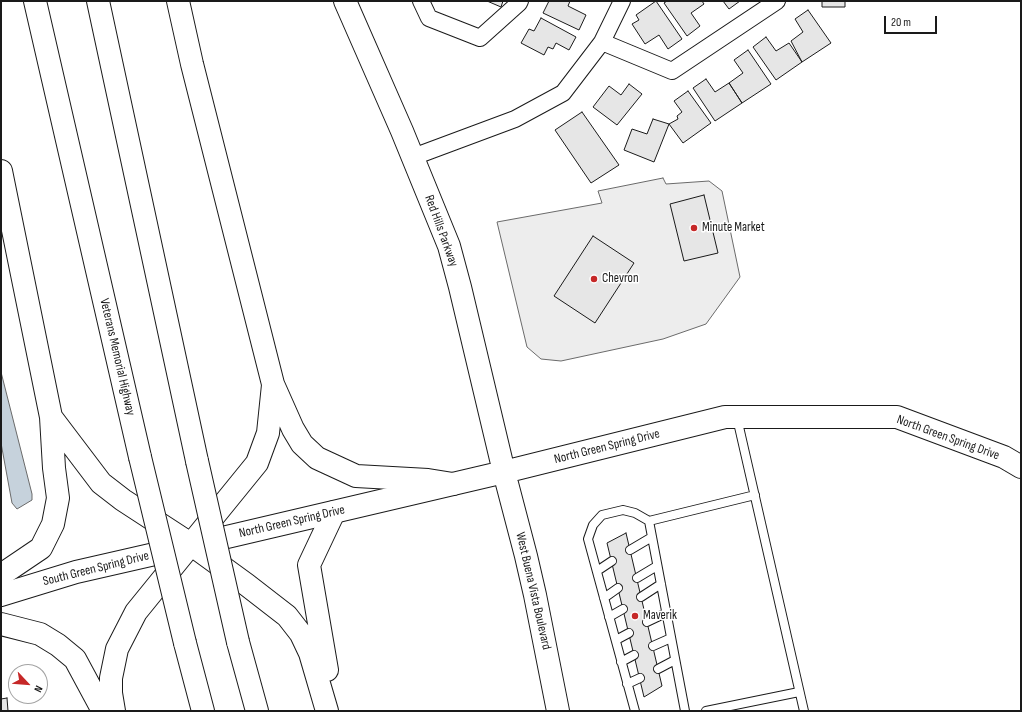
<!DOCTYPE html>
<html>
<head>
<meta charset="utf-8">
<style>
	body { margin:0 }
	#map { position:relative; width:1022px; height:712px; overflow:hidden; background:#fff; font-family:"Sofia Sans Condensed",sans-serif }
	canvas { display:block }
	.frame { position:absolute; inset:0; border:2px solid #1a1a1a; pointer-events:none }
	.north { position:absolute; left:8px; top:664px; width:40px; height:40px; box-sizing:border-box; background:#fff; border:1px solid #a3a3a3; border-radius:50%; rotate:116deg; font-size:11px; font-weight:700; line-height:16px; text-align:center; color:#1a1a1a }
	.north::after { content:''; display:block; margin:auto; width:14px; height:18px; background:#c62828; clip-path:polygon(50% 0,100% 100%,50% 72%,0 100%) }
	.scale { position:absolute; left:884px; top:16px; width:53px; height:18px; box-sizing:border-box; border:2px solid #1a1a1a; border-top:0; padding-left:5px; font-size:12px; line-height:14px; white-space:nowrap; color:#1a1a1a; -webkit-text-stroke:3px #fff; paint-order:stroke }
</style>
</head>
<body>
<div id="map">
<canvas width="1022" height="712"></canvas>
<div class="frame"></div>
<div class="north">N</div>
<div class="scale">20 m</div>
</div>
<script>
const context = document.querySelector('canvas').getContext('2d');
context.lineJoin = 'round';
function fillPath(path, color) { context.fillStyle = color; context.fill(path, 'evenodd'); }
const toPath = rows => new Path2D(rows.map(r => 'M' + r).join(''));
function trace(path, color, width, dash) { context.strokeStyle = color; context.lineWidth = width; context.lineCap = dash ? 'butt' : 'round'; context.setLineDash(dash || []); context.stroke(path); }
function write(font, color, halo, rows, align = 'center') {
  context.font = font + ' "Sofia Sans Condensed",sans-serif'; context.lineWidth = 3; context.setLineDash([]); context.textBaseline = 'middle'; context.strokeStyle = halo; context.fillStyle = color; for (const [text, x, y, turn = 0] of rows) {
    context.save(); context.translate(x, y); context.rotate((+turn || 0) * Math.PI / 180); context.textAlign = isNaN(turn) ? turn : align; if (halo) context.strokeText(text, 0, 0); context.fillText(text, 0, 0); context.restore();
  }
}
const parking = toPath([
	[663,178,666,184,709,181,722,191,740,277,706,324,663,339,561,361,541,359,527,347,497,222,602,203,598,191,663,178]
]);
const water = toPath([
	[1,372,32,494,32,500,17,509,12,503,1,443,1,372]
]);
const building = toPath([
	[487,1,503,1,501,7,487,1],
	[549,1,570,1,568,6,586,15,579,30,543,13,549,1],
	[656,1,682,39,668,49,659,35,645,44,632,24,639,20,636,15,656,1],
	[667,1,702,1,704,4,691,13,700,26,687,36,664,3,667,1],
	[723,1,740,1,729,9,723,1],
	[822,1,845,1,845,7,822,7,822,1],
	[808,10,831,43,802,62,791,41,803,32,795,19,808,10],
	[541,18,576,37,569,50,556,43,553,49,548,47,544,55,521,43,529,29,534,31,541,18],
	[766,37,776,51,789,43,802,62,776,80,753,47,766,37],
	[748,50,771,84,742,103,729,83,743,73,734,60,748,50],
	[706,79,715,92,729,83,742,103,715,121,693,88,706,79],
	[629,84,642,94,617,125,593,107,609,86,621,95,629,84],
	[688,91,711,123,683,143,669,124,678,119,677,116,682,112,674,101,688,91],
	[582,112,619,165,591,183,555,130,582,112],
	[653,119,669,124,654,162,624,150,632,129,647,134,653,119],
	[704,195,718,253,684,261,670,204,704,195],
	[593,236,634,263,595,323,554,296,593,236],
	[626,533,662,686,644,697,607,543,626,533],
	[7,698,8,711,1,711,1,699,7,698]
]);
const lane = toPath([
	[737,418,804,711],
	[630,550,652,537],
	[597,571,612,561],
	[637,578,657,566],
	[641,597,661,584],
	[604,598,618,588],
	[609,617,623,609],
	[647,622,666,613],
	[616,640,629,633],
	[653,646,671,638],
	[621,662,634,655],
	[658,669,675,660],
	[627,684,640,678],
	[635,711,588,539,593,525,602,515,623,510,635,513,649,521],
	[685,711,649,521,755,495],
	[706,711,799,692]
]);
const street = toPath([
	[421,1,429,18,480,38,519,3,520,1],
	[602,42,672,71,777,1],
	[413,157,515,119,563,93,602,42,622,1]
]);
const secondary = toPath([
	[345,1,402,131,449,246,460,287,504,472,526,556,535,595,558,711],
	[197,544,504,472,725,417,897,417,1004,457,1021,467]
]);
const primary = toPath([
	[1,595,76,572,181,548]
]);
const highway = toPath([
	[35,1,140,457],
	[98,1,197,461],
	[178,1,192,64,273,384,293,429,302,444,317,458,356,476,428,480,453,484],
	[1,171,51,417,54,468,58,498,53,524,41,548,1,575],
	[51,417,101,483,123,500,192,545,247,585,287,616,301,634,310,653,327,711],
	[1,624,40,634,58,645,75,659,103,711],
	[238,642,257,711],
	[185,643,203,711],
	[327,670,309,565,334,512],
	[114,711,111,693,111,678,117,649,136,612,257,463,268,433,273,385]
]);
const highwayBridge = toPath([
	[140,457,185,643],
	[197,461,238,642]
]);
const markers = [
	[694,228,4,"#c62828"],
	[594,279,4,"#c62828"],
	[635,616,4,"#c62828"]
];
const poiNames = [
	["Minute Market",702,228],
	["Chevron",602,279],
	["Maverik",643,616]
];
const streetNames = [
	["Red Hills Parkway",441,231,70],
	["Veterans Memorial Highway",117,357,77],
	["North Green Spring Drive",948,438,20],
	["North Green Spring Drive",607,447,-14],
	["North Green Spring Drive",292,522,-13],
	["South Green Spring Drive",96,569,-14],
	["West Buena Vista Boulevard",533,591,77]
];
fillPath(parking, '#ededed');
trace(parking, '#6a6a6a', 1);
fillPath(water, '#c6d2dc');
trace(water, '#6a6a6a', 1);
fillPath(building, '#e6e6e6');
trace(building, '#1a1a1a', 1);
trace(lane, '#1a1a1a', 10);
trace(street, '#1a1a1a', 18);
trace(secondary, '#1a1a1a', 24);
trace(primary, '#1a1a1a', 24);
trace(highway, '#1a1a1a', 24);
trace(lane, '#fff', 8);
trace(street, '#fff', 16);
trace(secondary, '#fff', 22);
trace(primary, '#fff', 22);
trace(highway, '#fff', 22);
trace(highwayBridge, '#1a1a1a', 24, []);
trace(highwayBridge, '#fff', 22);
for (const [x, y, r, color] of markers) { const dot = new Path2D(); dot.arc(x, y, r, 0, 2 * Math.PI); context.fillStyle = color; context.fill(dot); trace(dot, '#fff', 1.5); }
write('13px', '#1a1a1a', '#fff', poiNames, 'left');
write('13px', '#1a1a1a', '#fff', streetNames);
</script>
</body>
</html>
